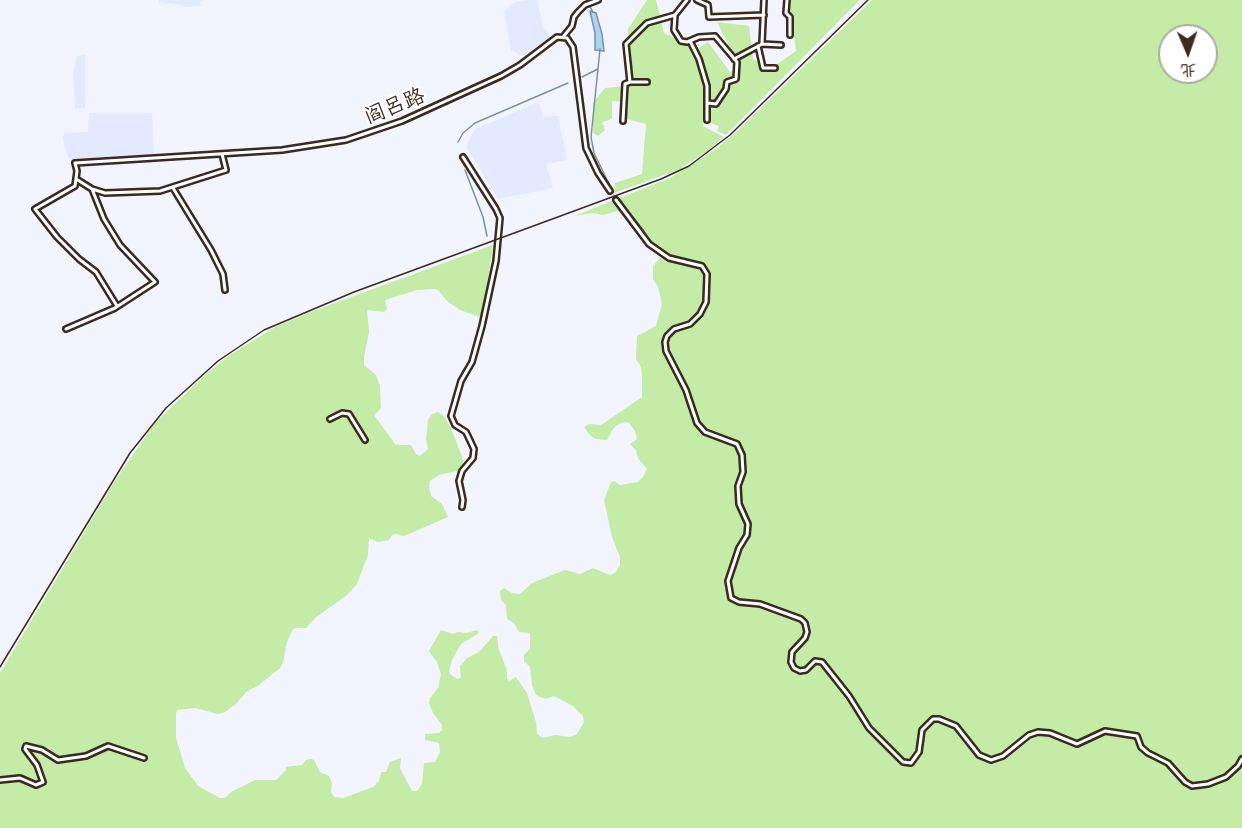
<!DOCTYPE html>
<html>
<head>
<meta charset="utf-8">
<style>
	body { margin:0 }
	#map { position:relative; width:1242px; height:828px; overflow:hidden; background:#f2f5ff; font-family:"Shantell Sans","LXGW WenKai TC",sans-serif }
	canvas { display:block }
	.north { position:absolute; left:1158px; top:24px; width:60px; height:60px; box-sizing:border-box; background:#fff; border:2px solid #b1aaa5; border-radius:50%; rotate:178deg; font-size:16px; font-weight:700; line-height:24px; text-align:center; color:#3b2a1e }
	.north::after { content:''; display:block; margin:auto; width:21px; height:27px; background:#3b2a1e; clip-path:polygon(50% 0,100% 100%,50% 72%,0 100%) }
</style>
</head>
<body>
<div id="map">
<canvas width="1242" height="828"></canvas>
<div class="north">北</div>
</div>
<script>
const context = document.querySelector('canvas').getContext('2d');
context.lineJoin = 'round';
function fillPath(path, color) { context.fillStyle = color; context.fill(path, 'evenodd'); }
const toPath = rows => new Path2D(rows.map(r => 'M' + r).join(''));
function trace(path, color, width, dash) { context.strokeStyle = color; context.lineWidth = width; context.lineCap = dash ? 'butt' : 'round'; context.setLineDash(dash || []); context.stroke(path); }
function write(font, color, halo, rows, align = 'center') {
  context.font = font + ' "Shantell Sans","LXGW WenKai TC",sans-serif'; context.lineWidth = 5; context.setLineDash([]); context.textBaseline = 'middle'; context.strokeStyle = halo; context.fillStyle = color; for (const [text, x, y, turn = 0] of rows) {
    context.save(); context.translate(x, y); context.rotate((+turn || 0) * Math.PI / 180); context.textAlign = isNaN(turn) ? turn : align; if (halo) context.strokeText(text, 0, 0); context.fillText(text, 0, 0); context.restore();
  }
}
const built = toPath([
	[159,0,204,0,200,1,201,6,184,7,183,5,159,2],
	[526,0,537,0,543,27,548,32,549,39,522,56,511,50,504,11,515,2],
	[85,55,85,108,75,109,73,72,77,56],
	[539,102,543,117,558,116,567,160,546,164,553,188,498,199,466,146,475,129],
	[89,113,152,113,154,156,104,160,102,157,95,157,93,161,71,160,68,157,63,139,64,133,88,132]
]);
const green = toPath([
	[647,0,656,0,664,33,698,48,708,42,730,72,740,68,717,22,749,26,753,59,770,69,796,51,791,12,787,0,860,0,726,135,717,131,719,126,704,121,703,126,724,137,706,152,678,170,614,193,615,183,642,174,646,124,627,119,626,102,612,101,612,119,602,122,605,130,598,136,593,133,593,103,605,88,626,86,630,83,628,29],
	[872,0,1242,0,1242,828,0,828,0,673,116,479,155,423,207,373,230,355,275,327,313,311,493,245,485,299,489,301,485,319,460,310,447,301,439,291,435,289,417,290,385,300,387,309,384,312,367,310,369,332,364,357,364,365,376,375,380,386,381,408,374,415,396,445,411,445,416,454,420,456,428,449,426,439,428,420,432,414,438,412,444,416,451,428,461,454,464,466,461,470,439,475,430,481,429,486,431,496,442,504,448,517,404,536,395,534,392,535,389,540,378,542,369,538,368,555,357,584,347,595,315,618,306,628,296,628,293,629,287,642,283,663,280,668,259,685,246,692,237,703,225,712,218,714,195,708,177,710,176,714,176,738,185,768,198,786,220,798,225,798,231,792,255,780,276,780,286,770,286,767,302,765,306,760,311,759,314,760,320,772,329,776,332,783,331,792,334,797,343,798,373,787,379,781,381,772,386,772,390,762,401,758,400,768,412,791,417,791,422,784,424,763,435,762,440,752,439,743,425,740,425,734,439,733,442,730,442,725,433,713,429,703,430,698,438,688,441,674,437,662,429,651,441,630,453,634,458,632,466,633,477,630,479,633,461,644,458,649,452,660,449,671,450,674,457,679,461,678,460,666,467,658,479,652,493,636,497,636,499,650,507,670,507,678,509,681,516,677,527,693,536,722,537,734,543,738,555,735,570,737,577,734,584,722,583,716,573,706,554,696,545,699,536,695,532,685,530,667,524,661,524,655,530,649,530,635,529,633,519,632,514,623,507,619,506,605,501,600,500,591,504,588,512,593,520,594,532,583,565,570,580,574,593,568,610,575,616,572,620,565,620,557,612,537,604,500,611,482,614,481,620,485,638,482,643,477,647,469,638,458,636,450,630,444,637,439,635,431,629,423,624,422,617,425,612,430,607,440,595,439,589,434,584,427,589,424,601,425,642,397,642,375,641,367,636,359,637,336,656,326,662,304,658,287,653,279,653,266,662,256,651,247,618,211,603,215,593,213,574,216,670,178,716,149,736,132],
	[1170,36,1206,36,1206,72,1170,72]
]);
const water = toPath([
	[590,11,596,13,602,34,604,51,595,50,595,33,590,11]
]);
const stream = toPath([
	[586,0,593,12],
	[600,49,591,137,594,153,612,190],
	[582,77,598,69],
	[458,142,463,133,475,123,568,83],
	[465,170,483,217,487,236],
	[618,199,644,231]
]);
const streetTunnel = toPath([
	[610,191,616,200]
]);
const street = toPath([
	[697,0,708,5,709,17,764,15],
	[787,0,786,13,790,17,790,35],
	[675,15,674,30,681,41,687,42,699,37,715,36,737,62,736,79,727,82,726,89,716,104,708,103],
	[563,37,572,26,574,17,578,12,585,5,598,0],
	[690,41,699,59,707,86,707,120],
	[762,43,764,0],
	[758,46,763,68,775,68],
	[734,59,762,44,781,45],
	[630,82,626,44,647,23,675,15,687,0],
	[623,121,625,84,630,82,647,82],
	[76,179,92,189,105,193,160,191,226,170,222,154],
	[173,188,211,250,223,274,225,290],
	[616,200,649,244,669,258,702,266,707,274,706,302,700,314,690,324,674,329,667,336,665,342,666,351,686,390,697,423,705,432,737,444,742,455,743,472,738,486,739,504,748,524,747,535,739,548,728,581,731,598,739,602,760,604,801,619,805,623,807,632,805,638,792,652,791,662,794,668,800,671,806,670,815,661,822,662,849,696,869,728,903,762,911,763,919,752,922,730,933,719,939,719,956,726,979,755,991,760,1003,756,1029,735,1038,732,1050,733,1077,744,1105,731,1137,736,1141,747,1148,753,1168,763,1185,782,1192,786,1208,784,1226,777,1238,766,1242,759],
	[117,306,96,272,79,259,57,237,35,209,75,186,77,171,75,163,282,150,346,140,402,121,501,76,520,65,557,37,567,38,573,47,586,148,598,173,610,191],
	[66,329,115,308,155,282,120,245,104,219,92,189],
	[330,419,342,413,349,414,365,440],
	[462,507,463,500,459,481,462,471,473,458,474,449,466,432,455,425,451,416,461,381,472,362,482,326,496,261,500,218,496,209,463,157],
	[0,780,20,778,36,785,43,782,37,765,25,749,26,746,42,750,58,760,86,756,108,746,144,758]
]);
const rail = toPath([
	[0,667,130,453,166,408,218,361,264,330,354,292,661,179,689,166,730,135,868,0]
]);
const streetNames = [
	["阎吕路",395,107,-22]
];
fillPath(built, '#e3e9ff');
fillPath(green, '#c4eca7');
fillPath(water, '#abd4f6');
trace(water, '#7e90a0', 1.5);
trace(stream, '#7e90a0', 1.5);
trace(streetTunnel, '#cdccd2', 3, [3, 1.5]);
trace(street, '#3b2a1e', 8);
trace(street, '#fff', 3);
trace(rail, '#3b2a1e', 1.5);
write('21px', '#3b2a1e', '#fff', streetNames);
</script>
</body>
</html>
